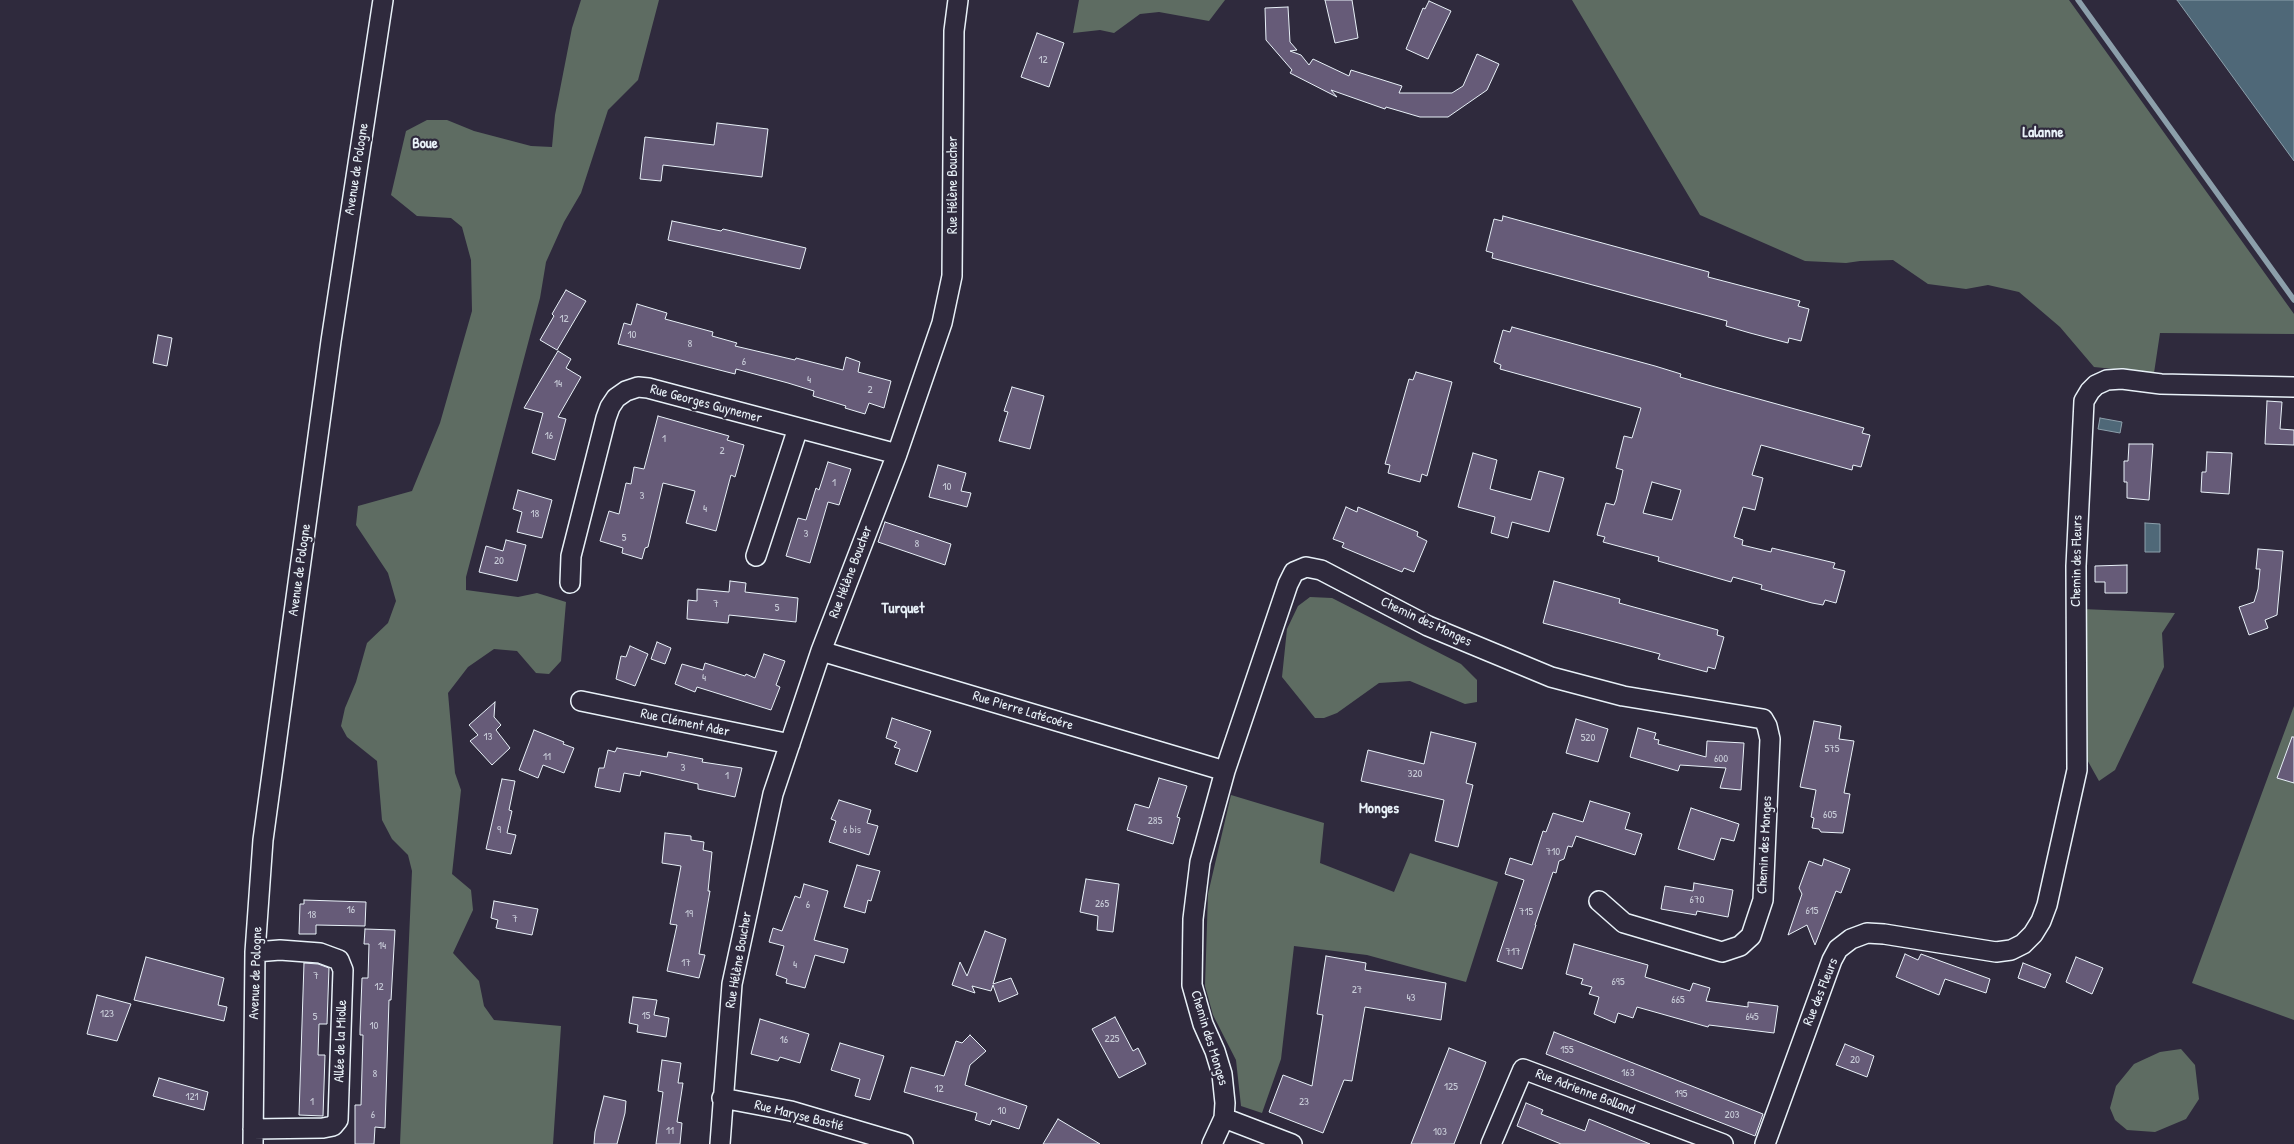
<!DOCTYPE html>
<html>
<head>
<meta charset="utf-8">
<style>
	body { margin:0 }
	canvas { display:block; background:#2f2a3d }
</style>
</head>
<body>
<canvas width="2294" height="1144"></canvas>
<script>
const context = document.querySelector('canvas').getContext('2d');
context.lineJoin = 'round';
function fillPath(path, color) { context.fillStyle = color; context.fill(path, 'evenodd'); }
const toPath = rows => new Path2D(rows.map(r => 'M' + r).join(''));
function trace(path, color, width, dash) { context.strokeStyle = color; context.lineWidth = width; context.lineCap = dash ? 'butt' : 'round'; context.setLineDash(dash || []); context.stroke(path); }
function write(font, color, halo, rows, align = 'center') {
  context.font = font + ' "Patrick Hand",sans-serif'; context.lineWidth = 4.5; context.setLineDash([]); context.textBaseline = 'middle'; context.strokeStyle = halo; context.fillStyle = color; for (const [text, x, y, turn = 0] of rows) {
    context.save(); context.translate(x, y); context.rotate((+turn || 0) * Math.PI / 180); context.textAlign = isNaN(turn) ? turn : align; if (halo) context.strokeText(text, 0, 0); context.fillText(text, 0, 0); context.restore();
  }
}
const green = toPath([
	[581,0,659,0,638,80,608,110,581,193,564,222,546,262,540,298,466,577,466,590,518,597,537,593,566,602,561,661,549,674,536,673,517,651,494,649,468,667,448,693,455,773,461,790,452,874,471,890,473,910,453,953,479,981,484,1006,494,1020,561,1026,553,1144,400,1144,412,871,408,855,392,839,382,820,377,761,347,737,341,726,345,708,356,682,367,643,388,623,396,601,388,573,356,525,358,506,412,491,440,423,472,311,471,260,462,227,451,218,417,216,391,195,406,131,427,120,447,120,474,131,531,146,552,147,555,115,572,28],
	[1079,0,1225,0,1209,21,1159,12,1140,14,1114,33,1100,30,1073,33],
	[1572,0,2069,0,2294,314,2294,334,2160,333,2154,373,2094,367,2060,327,2019,292,1988,285,1966,289,1928,284,1893,260,1860,261,1846,263,1805,261,1700,215],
	[1310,597,1332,598,1461,664,1477,680,1477,702,1465,704,1410,681,1379,683,1337,713,1324,718,1315,718,1282,677,1287,629,1298,606],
	[2082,609,2175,613,2162,633,2164,667,2115,770,2099,781,2085,756],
	[2294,706,2294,1020,2192,983],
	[1231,795,1324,823,1320,863,1394,892,1410,853,1498,882,1466,982,1367,955,1294,946,1281,1059,1262,1113,1241,1106,1236,1060,1213,1015,1205,986,1208,894],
	[2181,1049,2195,1065,2199,1099,2186,1119,2155,1132,2127,1130,2115,1120,2110,1108,2116,1086,2134,1064,2160,1052]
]);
const water = toPath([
	[2177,0,2294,0,2294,161,2177,0],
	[2100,418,2122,422,2120,433,2098,429,2100,418],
	[2145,523,2160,524,2160,552,2145,552,2145,523]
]);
const stream = toPath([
	[2078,0,2294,300]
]);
const building = toPath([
	[1325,0,1352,0,1358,38,1335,43,1325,0],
	[1429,1,1451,11,1428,59,1406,49,1423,8,1425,9,1429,1],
	[1288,7,1290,42,1297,50,1290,51,1301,55,1309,65,1313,59,1349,76,1351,70,1402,86,1399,93,1452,93,1463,86,1477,54,1499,64,1487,90,1448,117,1420,117,1386,107,1385,109,1331,90,1337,97,1290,73,1292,70,1266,40,1265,8,1288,7],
	[1037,33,1064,43,1049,87,1021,77,1037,33],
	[717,123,768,129,762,177,663,165,661,181,640,179,645,137,714,145,717,123],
	[1503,216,1709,272,1708,277,1800,301,1798,306,1809,309,1801,341,1789,338,1788,343,1750,333,1726,326,1727,321,1492,258,1493,253,1486,251,1494,219,1502,221,1503,216],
	[672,221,721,231,723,229,806,248,800,269,668,240,672,221],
	[566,290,586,301,557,350,540,340,554,316,552,314,566,290],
	[637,304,667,313,665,319,713,332,712,336,737,343,735,346,795,360,796,358,843,370,846,357,860,362,858,372,891,381,884,408,869,403,865,414,845,408,846,406,813,396,814,391,788,383,736,369,735,374,618,344,624,323,631,325,637,304],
	[1512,327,1655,366,1681,374,1680,377,1715,387,1864,428,1862,433,1870,435,1861,467,1853,465,1852,470,1761,445,1752,475,1763,478,1755,510,1743,507,1734,537,1743,540,1742,545,1771,552,1772,548,1835,563,1833,568,1845,571,1836,603,1825,600,1823,605,1812,603,1761,589,1762,585,1733,577,1731,582,1658,561,1659,557,1603,542,1605,537,1597,535,1606,503,1614,505,1616,500,1623,470,1616,468,1624,436,1632,438,1641,408,1500,369,1501,365,1494,362,1503,330,1510,332,1512,327],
	[1652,482,1681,490,1672,520,1643,513,1652,482],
	[158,335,172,338,167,366,153,363,158,335],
	[558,351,571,359,566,368,581,377,558,417,566,419,555,460,532,453,543,413,524,408,558,351],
	[1416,372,1452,382,1427,476,1422,474,1420,482,1388,473,1390,465,1385,464,1409,379,1413,380,1416,372],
	[1012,387,1044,396,1030,449,999,441,1008,412,1004,411,1012,387],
	[2267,401,2282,402,2280,429,2294,430,2294,445,2265,444,2267,401],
	[658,416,729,436,727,440,744,445,735,477,731,475,716,531,686,523,695,491,663,483,648,547,645,548,642,559,622,553,623,548,600,541,609,511,619,514,626,483,631,484,634,467,644,469,658,416],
	[2129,444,2153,444,2149,500,2127,498,2127,482,2124,482,2124,461,2128,461,2129,444],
	[2207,452,2232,453,2229,494,2201,492,2202,472,2206,472,2207,452],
	[1473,453,1497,460,1490,489,1531,500,1539,471,1564,478,1549,532,1512,522,1508,538,1491,533,1495,517,1458,507,1473,453],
	[828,462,851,469,839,505,828,502,810,563,786,556,798,518,806,520,816,488,819,490,828,462],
	[938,465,966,473,961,491,971,493,967,507,929,497,938,465],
	[518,490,552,500,542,538,517,532,522,512,513,509,518,490],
	[1346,507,1357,512,1358,507,1418,532,1417,536,1427,541,1414,572,1404,568,1402,572,1342,547,1344,543,1333,539,1346,507],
	[885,522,951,544,945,565,878,542,885,522],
	[506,540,526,545,517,581,479,572,486,546,503,551,506,540],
	[2258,549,2283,551,2277,615,2265,620,2268,628,2249,635,2239,607,2254,602,2258,589,2260,569,2256,569,2258,549],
	[2127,565,2127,593,2105,593,2105,582,2095,582,2095,566,2127,565],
	[730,581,746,583,745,592,798,598,796,622,729,615,728,623,687,619,688,600,697,601,697,589,729,592,730,581],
	[1554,581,1620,599,1619,603,1718,630,1717,635,1724,637,1715,669,1708,667,1707,672,1658,659,1660,654,1543,623,1554,581],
	[657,642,671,648,665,664,651,659,657,642],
	[630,646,648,654,635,686,616,679,621,656,626,657,630,646],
	[764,654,785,661,776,685,780,687,771,710,697,687,695,692,675,684,682,664,703,670,705,663,745,676,746,674,755,678,764,654],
	[495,702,494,717,501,725,496,730,510,748,492,765,470,741,478,735,469,725,495,702],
	[892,718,931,731,917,772,895,764,900,749,894,747,897,742,886,738,892,718],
	[1576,719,1608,729,1598,762,1566,753,1576,719],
	[1814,721,1841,726,1839,739,1854,741,1844,793,1850,794,1843,833,1821,832,1819,829,1812,828,1814,818,1811,817,1816,790,1800,787,1814,721],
	[1638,728,1656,733,1654,739,1659,740,1658,744,1706,757,1707,741,1744,743,1741,790,1720,788,1726,768,1680,765,1678,771,1630,757,1638,728],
	[534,730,564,742,563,744,574,748,564,773,543,765,538,778,519,770,534,730],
	[1431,732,1476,743,1466,783,1473,785,1458,847,1435,841,1444,800,1361,781,1368,750,1424,764,1431,732],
	[2292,737,2294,737,2294,783,2277,778,2292,737],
	[617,748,667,757,668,752,703,759,702,762,742,768,735,797,698,789,698,784,641,771,640,776,624,773,620,792,595,787,599,768,604,768,608,750,615,752,617,748],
	[1159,778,1187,786,1177,817,1180,818,1173,844,1127,830,1135,804,1149,808,1159,778],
	[502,779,515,781,509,810,512,811,507,833,516,835,511,854,486,849,502,779],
	[839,800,871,810,867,823,878,826,869,855,829,842,836,821,831,819,839,800],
	[1590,801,1630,813,1625,829,1642,834,1635,855,1576,836,1572,847,1568,846,1564,859,1559,861,1556,873,1553,872,1535,925,1536,925,1522,969,1497,961,1524,880,1505,874,1510,858,1532,865,1543,831,1546,832,1553,813,1583,822,1590,801],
	[1691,808,1739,824,1734,841,1721,838,1714,860,1678,849,1691,808],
	[665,833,691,836,691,840,704,842,703,850,712,852,708,891,710,891,699,954,705,955,699,978,667,971,677,925,670,924,681,866,662,863,665,833],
	[1824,859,1850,869,1841,893,1836,891,1815,945,1807,925,1788,935,1802,894,1799,888,1809,861,1822,866,1824,859],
	[857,865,880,871,871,901,868,900,865,913,844,907,857,865],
	[1086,879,1119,884,1113,932,1097,930,1098,916,1080,912,1086,879],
	[1694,883,1733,890,1728,917,1697,911,1696,915,1661,909,1665,886,1693,891,1694,883],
	[804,884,828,891,814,940,848,949,844,963,815,955,805,988,786,983,787,979,776,975,784,946,769,942,773,928,782,931,795,896,800,898,804,884],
	[304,900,366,902,365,926,316,925,316,934,299,934,300,904,304,904,304,900],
	[494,901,538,909,532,935,496,928,498,920,491,918,494,901],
	[365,929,395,930,391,1000,389,1000,385,1128,375,1127,374,1144,355,1144,355,1105,361,1105,363,1035,360,1035,360,1030,362,978,368,978,369,944,364,944,365,929],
	[985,931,1006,939,993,984,1011,978,1018,994,999,1002,993,985,991,991,972,986,975,993,952,985,960,962,967,976,985,931],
	[1574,944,1648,965,1645,977,1690,991,1693,983,1710,988,1706,1001,1748,1007,1748,1002,1778,1006,1774,1033,1709,1025,1708,1027,1637,1007,1633,1018,1618,1013,1615,1023,1594,1014,1599,997,1589,994,1592,987,1581,984,1583,979,1566,974,1574,944],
	[1905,954,1918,960,1921,954,1990,979,1986,993,1945,979,1939,995,1896,977,1905,954],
	[1326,956,1366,963,1365,970,1446,983,1441,1020,1365,1007,1352,1081,1344,1080,1323,1133,1269,1112,1283,1075,1312,1086,1323,1015,1317,1014,1326,956],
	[146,957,224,978,218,1005,227,1007,224,1021,134,1000,146,957],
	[2076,957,2103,968,2092,994,2066,982,2076,957],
	[304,963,318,964,329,968,327,1024,319,1024,318,1055,325,1055,323,1116,299,1115,304,963],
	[2023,963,2051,974,2045,988,2018,978,2023,963],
	[97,995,131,1004,117,1041,87,1034,97,995],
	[633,997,657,1000,654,1015,669,1018,666,1037,637,1032,638,1025,629,1023,633,997],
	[1115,1017,1133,1051,1138,1048,1146,1064,1119,1078,1092,1029,1115,1017],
	[760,1019,809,1034,800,1063,780,1057,778,1061,751,1054,760,1019],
	[1554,1032,1763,1114,1755,1136,1546,1054,1554,1032],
	[970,1035,986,1051,970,1065,965,1085,1027,1106,1019,1129,992,1120,990,1125,975,1120,977,1113,904,1092,911,1067,944,1076,956,1041,962,1043,970,1035],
	[840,1043,884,1056,870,1100,855,1096,860,1079,831,1070,840,1043],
	[1845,1044,1874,1056,1867,1077,1836,1065,1845,1044],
	[1449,1048,1486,1062,1480,1078,1454,1144,1411,1144,1449,1048],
	[662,1060,681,1063,678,1083,683,1083,677,1122,682,1123,680,1144,656,1144,663,1092,658,1091,662,1060],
	[159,1078,208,1092,204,1110,153,1096,159,1078],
	[604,1096,626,1101,625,1113,617,1144,594,1144,595,1132,604,1096],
	[1526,1103,1543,1110,1541,1114,1585,1131,1589,1119,1650,1144,1561,1144,1517,1126,1526,1103],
	[1058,1119,1100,1144,1043,1144,1058,1119]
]);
const minor = toPath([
	[756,556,798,428],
	[570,583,571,556,606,418,610,407,616,398,626,391,638,387,648,388,897,454],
	[821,651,1225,771],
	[581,701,790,744],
	[722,1098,791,1111,903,1144],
	[1224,1118,1292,1144],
	[253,1129,323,1128,333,1126,338,1120,343,970,339,960,320,953,280,950,255,952],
	[253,1144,255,952,263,840,331,341,383,0],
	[720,1144,732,984,773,794,821,651,897,454,942,323,952,276,954,31,958,0],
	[1212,1144,1224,1118,1225,1103,1222,1074,1215,1051,1203,1024,1192,985,1193,919,1200,862,1225,771,1288,584,1294,572,1306,567,1321,570,1428,626,1551,677,1623,696,1763,719,1767,726,1770,739,1763,900,1751,936,1740,946,1722,952,1624,923,1599,901],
	[1491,1144,1523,1069,1723,1144],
	[1765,1144,1832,960,1838,949,1851,939,1867,933,1884,934,1996,952,2011,950,2023,944,2033,934,2041,921,2047,905,2077,770,2076,566,2084,401,2090,391,2096,385,2107,380,2122,379,2161,384,2294,387]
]);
const numberNames = [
	["12",1043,60],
	["12",564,319],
	["10",632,335],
	["8",690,344],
	["6",744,362],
	["4",809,380],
	["14",558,384],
	["2",870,390],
	["16",549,436],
	["1",664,439],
	["2",722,451],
	["1",834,483],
	["10",947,487],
	["3",642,496],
	["4",705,509],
	["18",535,514],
	["3",806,534],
	["5",624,538],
	["8",917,544],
	["20",499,561],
	["7",716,604],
	["5",777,608],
	["4",704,678],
	["13",488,737],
	["520",1588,738],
	["575",1832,749],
	["11",547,757],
	["600",1721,759],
	["3",683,768],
	["320",1415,774],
	["1",727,776],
	["605",1830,815],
	["285",1155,821],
	["9",499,830],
	["6 bis",852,830],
	["710",1553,852],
	["670",1697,900],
	["265",1102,904],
	["6",808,905],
	["16",351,910],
	["615",1812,911],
	["715",1526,912],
	["19",689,914],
	["18",312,915],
	["7",515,919],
	["14",382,946],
	["717",1513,952],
	["17",686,963],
	["4",795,965],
	["7",316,976],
	["695",1618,982],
	["12",379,987],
	["27",1357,990],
	["43",1411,998],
	["665",1678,1000],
	["123",107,1014],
	["15",646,1016],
	["5",315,1017],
	["645",1752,1017],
	["10",374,1026],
	["225",1112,1039],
	["16",784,1040],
	["155",1567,1050],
	["20",1855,1060],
	["163",1628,1073],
	["8",375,1074],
	["125",1451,1087],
	["12",939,1089],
	["195",1681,1094],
	["121",192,1097],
	["1",312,1102],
	["23",1304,1102],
	["10",1002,1111],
	["6",373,1115],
	["203",1732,1115],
	["11",670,1131],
	["103",1440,1132]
];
const streetNames = [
	["Avenue de Pologne",357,169,-81],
	["Rue Hélène Boucher",953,185,-90],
	["Rue Georges Guynemer",706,404,15],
	["Chemin des Fleurs",2077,561,-89],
	["Avenue de Pologne",300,570,-82],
	["Rue Hélène Boucher",851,572,-69],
	["Chemin des Monges",1426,622,25],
	["Rue Pierre Latécoére",1023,711,17],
	["Rue Clément Ader",685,723,12],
	["Chemin des Monges",1765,845,-87],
	["Rue Hélène Boucher",739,960,-80],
	["Avenue de Pologne",256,973,-88],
	["Rue des Fleurs",1821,992,-68],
	["Chemin des Monges",1209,1038,73],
	["Allée de la Miolle",341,1041,-88],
	["Rue Adrienne Bolland",1585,1092,21],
	["Rue Maryse Bastié",799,1116,14]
];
const neighbourhoodNames = [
	["Lalanne",2043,133],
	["Boue",425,144],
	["Turquet",903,609],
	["Monges",1379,809]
];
fillPath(green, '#5e6c62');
fillPath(water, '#4f6878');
trace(water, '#8c9fab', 1);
trace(stream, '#8c9fab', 5.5);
fillPath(building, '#665b78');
trace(building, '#e8f1f8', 1);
trace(minor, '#e8f1f8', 22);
trace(minor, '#2f2a3d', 19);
write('11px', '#c8ccd8', null, numberNames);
write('14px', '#e8f1f8', '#2f2a3d', streetNames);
write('bold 15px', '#e8f1f8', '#2f2a3d', neighbourhoodNames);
</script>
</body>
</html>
